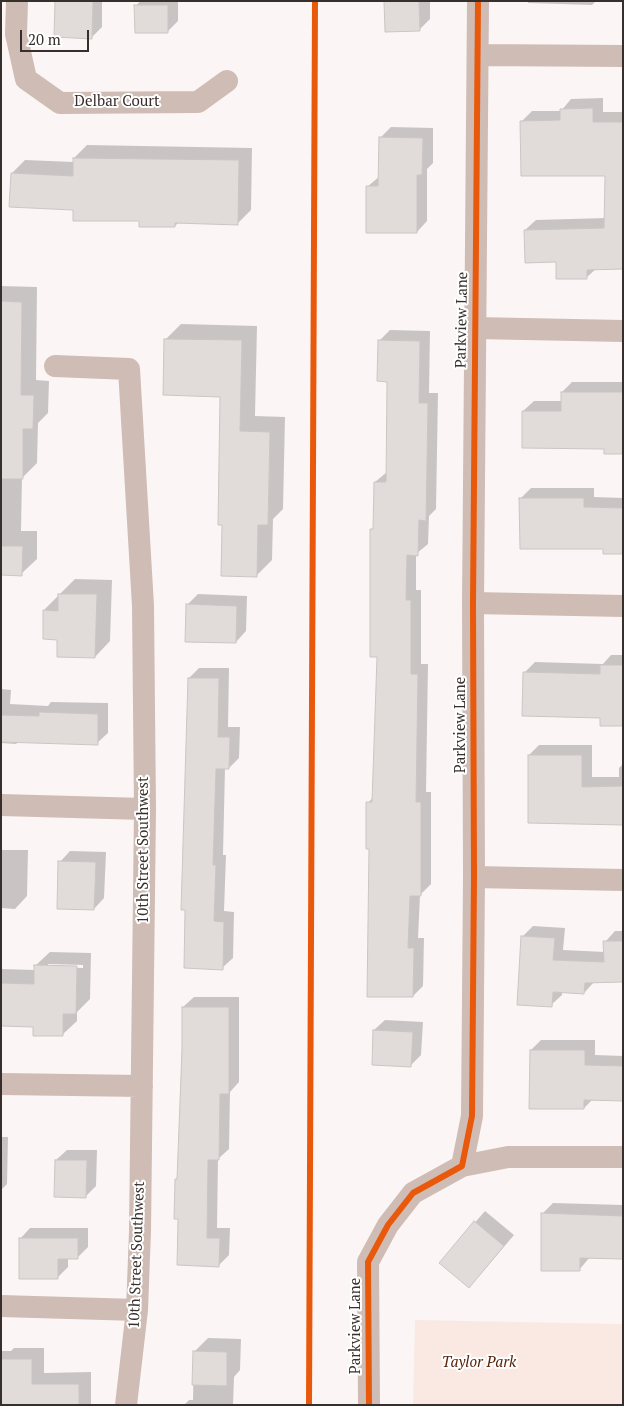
<!DOCTYPE html>
<html>
<head>
<meta charset="utf-8">
<style>
	body { margin:0 }
	#map { position:relative; width:624px; height:1406px; overflow:hidden; background:#fbf6f5; font-family:"PT Serif",serif }
	canvas { display:block }
	.frame { position:absolute; inset:0; border:2px solid #372f2b; pointer-events:none }
	.scale { position:absolute; left:20px; top:30px; width:69px; height:22px; box-sizing:border-box; border:2px solid #372f2b; border-top:0; padding-left:6px; font-size:15px; line-height:18px; white-space:nowrap; color:#372f2b; -webkit-text-stroke:4px #fff; paint-order:stroke }
</style>
</head>
<body>
<div id="map">
<canvas width="624" height="1406"></canvas>
<div class="frame"></div>
<div class="scale">20 m</div>
</div>
<script>
const context = document.querySelector('canvas').getContext('2d');
context.lineJoin = 'round';
function fillPath(path, color) { context.fillStyle = color; context.fill(path, 'evenodd'); }
const toPath = rows => new Path2D(rows.map(r => 'M' + r).join(''));
function trace(path, color, width, dash) { context.strokeStyle = color; context.lineWidth = width; context.lineCap = dash ? 'butt' : 'round'; context.setLineDash(dash || []); context.stroke(path); }
function write(font, color, halo, rows, align = 'center') {
  context.font = font + ' "PT Serif",serif'; context.lineWidth = 4; context.setLineDash([]); context.textBaseline = 'middle'; context.strokeStyle = halo; context.fillStyle = color; for (const [text, x, y, turn = 0] of rows) {
    context.save(); context.translate(x, y); context.rotate((+turn || 0) * Math.PI / 180); context.textAlign = isNaN(turn) ? turn : align; if (halo) context.strokeText(text, 0, 0); context.fillText(text, 0, 0); context.restore();
  }
}
const green = toPath([
	[415,1320,623,1324,623,1405,413,1405]
]);
const shadow = toPath([
	[56,1,102,1,102,27,91,38],
	[140,1,178,1,178,21,167,32,136,6],
	[385,1,430,1,430,19,419,30],
	[528,1,596,1,592,5,528,3],
	[603,98,603,112,623,112,623,268,596,269,587,277,557,261,525,230,536,220,606,218,607,175,522,121,532,111,561,111,571,99],
	[391,127,433,128,433,163,427,169,427,221,417,232,367,187,380,176,381,137],
	[87,145,252,148,251,210,237,224,179,222,175,226,74,209,12,173,25,160,74,162,74,158],
	[1,286,37,287,36,380,49,381,48,413,38,423,37,463,22,478,21,531,37,531,37,559,21,574,1,574],
	[181,324,257,326,255,416,285,417,283,509,273,519,272,560,256,576,223,524,222,395,165,340],
	[390,330,430,331,429,393,438,393,436,509,429,516,428,544,416,554,416,590,421,590,421,664,428,664,426,792,431,792,431,884,420,895,418,938,424,938,423,986,413,996,371,848,368,803,374,796,378,656,372,529,374,527,375,482,387,472,388,380,379,341],
	[572,382,623,382,623,453,523,411,534,401,562,401,562,392],
	[531,488,594,488,594,497,623,498,623,552,605,547,520,499],
	[75,579,112,580,110,641,95,657,58,639,44,610],
	[198,594,247,596,246,631,236,642,187,605],
	[611,655,623,655,623,724,601,717,525,672,535,662,603,664],
	[199,668,229,668,228,727,240,727,239,758,229,768,225,768,223,855,226,855,224,911,234,912,233,958,222,968,185,967,189,678],
	[1,689,11,690,10,704,48,706,51,702,108,703,108,733,97,743,19,741,16,744,1,743],
	[539,745,592,745,592,777,619,777,619,768,623,764,623,823,529,755],
	[1,850,28,850,27,896,15,909,1,908],
	[70,851,106,852,104,898,94,909,60,862],
	[533,926,565,928,563,950,605,952,605,942,615,931,623,931,623,981,594,982,584,993,562,991,562,995,551,1005,522,937],
	[50,952,91,953,90,999,77,1012,77,1021,62,1035,34,1026,1,1025,1,969,35,970,35,966],
	[48,964,83,965,83,968,48,967],
	[194,997,239,997,239,1082,230,1092,229,1149,218,1159,217,1228,230,1228,229,1255,219,1265,180,1218,176,1179,178,1177,183,1007],
	[385,1020,423,1022,421,1055,411,1065,374,1030],
	[541,1040,595,1040,595,1055,623,1056,623,1100,593,1099,584,1108,531,1050],
	[1,1137,8,1137,7,1184,1,1190],
	[67,1150,97,1150,96,1186,86,1196,56,1160],
	[553,1203,623,1205,623,1258,590,1257,579,1270,543,1213],
	[485,1211,514,1235,479,1276,440,1263],
	[30,1228,88,1228,88,1247,78,1257,68,1258,68,1267,57,1278,20,1239],
	[208,1338,241,1339,240,1370,234,1377,233,1405,184,1405,189,1400,193,1400,194,1352],
	[14,1348,44,1348,44,1373,91,1372,91,1405,1,1405,1,1351,11,1351]
]);
const building = toPath([
	[55,1,93,1,92,39,54,37,55,1],
	[384,1,419,1,420,31,385,32,384,1],
	[134,5,168,5,168,33,135,33,134,5],
	[593,108,593,122,623,122,623,269,587,270,587,279,556,279,556,262,525,263,524,230,604,228,605,176,521,176,520,121,560,120,560,109,593,108],
	[379,137,423,138,422,175,417,175,417,233,366,233,366,186,378,186,379,137],
	[73,158,239,160,238,225,175,223,175,227,139,227,139,221,73,221,73,210,9,207,11,173,73,176,73,158],
	[1,301,22,302,21,395,34,395,33,429,23,429,23,479,1,479,1,301],
	[164,339,242,340,240,431,270,432,268,525,258,525,257,577,221,576,222,525,218,525,220,397,163,395,164,339],
	[378,340,420,341,419,403,428,403,426,521,419,520,418,556,407,555,406,600,411,600,411,674,418,674,416,802,421,802,421,896,410,896,408,948,414,948,413,997,367,997,369,849,366,849,366,802,372,802,377,657,370,657,370,529,373,529,374,482,386,482,387,382,377,381,378,340],
	[561,392,623,392,623,454,604,454,604,449,522,448,522,411,561,411,561,392],
	[519,498,584,498,584,507,623,508,623,554,603,554,603,549,520,549,519,498],
	[1,546,23,546,22,576,1,575,1,546],
	[58,594,97,594,95,658,57,657,57,640,43,639,43,610,58,611,58,594],
	[186,604,237,606,236,643,185,642,186,604],
	[600,665,623,665,623,726,600,726,600,718,522,716,523,672,600,674,600,665],
	[188,678,219,678,218,737,230,737,229,769,216,769,213,865,216,865,214,921,224,922,223,970,184,968,185,910,181,910,188,678],
	[39,712,98,714,98,745,1,742,1,715,39,716,39,712],
	[528,755,582,755,582,787,623,786,623,825,528,823,528,755],
	[58,861,96,862,94,910,57,909,58,861],
	[521,936,555,938,553,960,604,962,603,941,623,941,623,982,585,983,584,994,553,992,552,1007,517,1005,521,936],
	[34,965,77,966,76,1014,63,1014,63,1036,33,1036,33,1027,1,1026,1,983,34,984,34,965],
	[182,1007,229,1007,229,1094,220,1094,219,1160,208,1160,207,1238,220,1238,219,1267,177,1265,178,1219,174,1219,175,1179,177,1179,182,1050,182,1007],
	[373,1030,413,1032,411,1067,372,1065,373,1030],
	[530,1050,585,1050,585,1065,623,1066,623,1101,584,1100,584,1109,529,1109,530,1050],
	[55,1160,87,1160,86,1198,54,1197,55,1160],
	[541,1213,623,1216,623,1259,580,1258,580,1271,541,1271,541,1213],
	[474,1221,504,1246,469,1288,439,1263,474,1221],
	[19,1238,78,1238,78,1259,58,1259,58,1279,19,1279,19,1238],
	[193,1351,227,1352,227,1386,192,1385,193,1351],
	[1,1359,32,1359,32,1384,79,1384,79,1405,1,1405,1,1359]
]);
const street = toPath([
	[17,1,16,34,26,79,60,103,198,102,227,81],
	[479,55,623,56],
	[475,328,623,331],
	[55,366,129,369,143,606,145,809,140,1231,137,1310,126,1405],
	[473,603,623,606],
	[1,805,145,809],
	[474,877,623,880],
	[1,1084,142,1086],
	[462,1166,508,1157,623,1157],
	[1,1306,137,1310],
	[369,1405,368,1262,388,1225,413,1193,462,1166,472,1116,474,877,473,603,478,1]
]);
const cycleway = toPath([
	[309,1405,315,1],
	[369,1405,368,1262,388,1225,413,1193,462,1166,472,1116,474,877,473,603,478,1]
]);
const streetNames = [
	["Delbar Court",117,102],
	["Parkview Lane",462,320,-89],
	["Parkview Lane",461,725,-90],
	["10th Street Southwest",144,850,-90],
	["10th Street Southwest",137,1255,-88],
	["Parkview Lane",356,1326,-90]
];
const parkNames = [
	["Taylor Park",479,1363]
];
fillPath(green, '#fae9e3');
fillPath(shadow, '#0003');
fillPath(building, '#e1dbd9');
trace(building, '#cbc5c3', 1);
trace(street, '#cfbcb5', 22);
trace(cycleway, '#e8590c', 6);
write('15px', '#372f2b', '#fff', streetNames);
write('italic 15px', '#592209', '#fff', parkNames);
</script>
</body>
</html>
